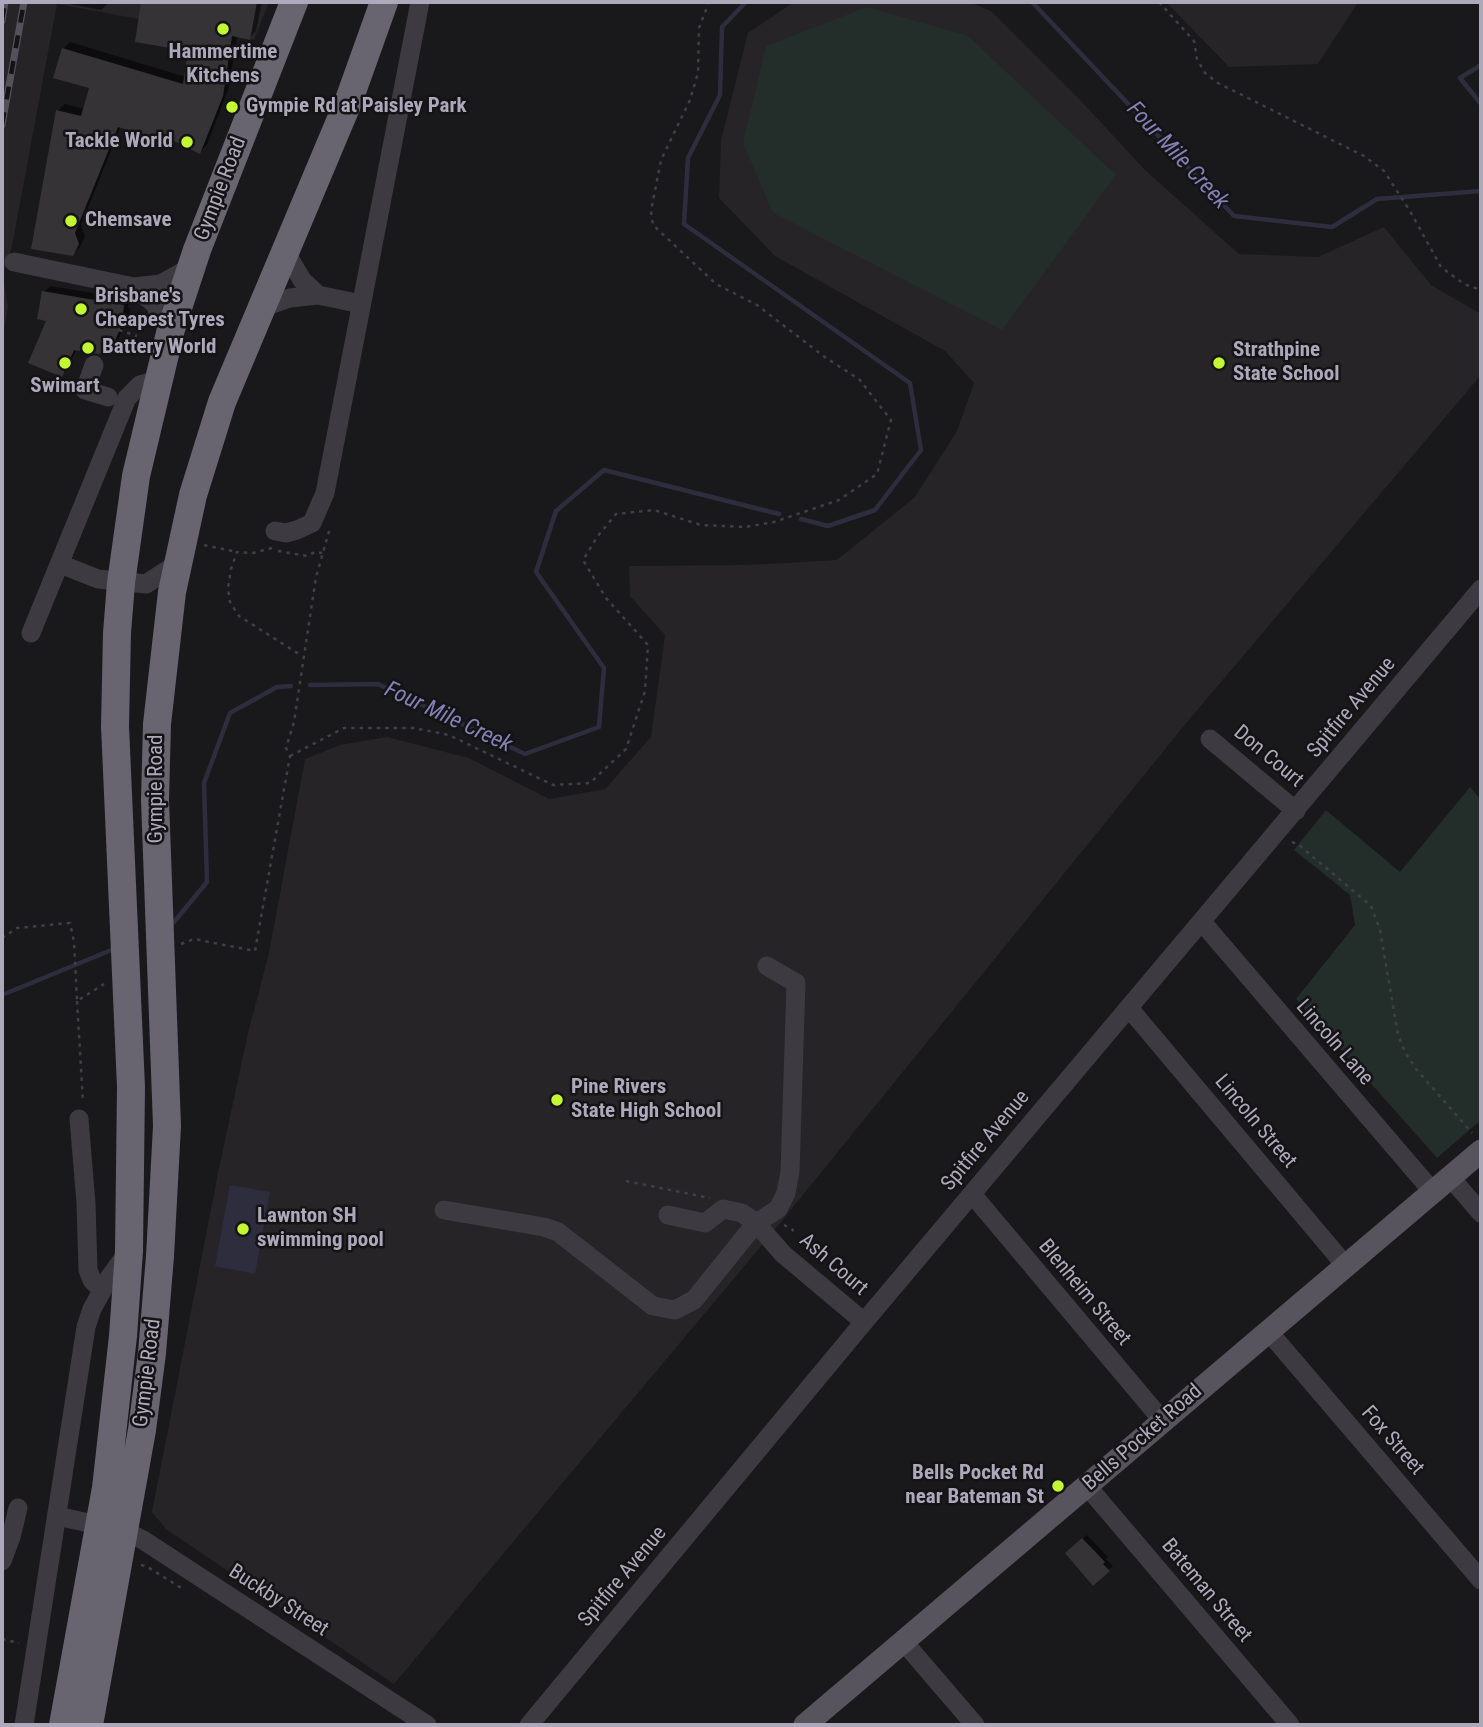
<!DOCTYPE html>
<html>
<head>
<meta charset="utf-8">
<style>
	body { margin:0 }
	#map { position:relative; width:1483px; height:1727px; overflow:hidden; background:#19181a; font-family:"Roboto Condensed",sans-serif }
	canvas { display:block }
	.frame { position:absolute; inset:0; border:4px solid #aea9ba; pointer-events:none }
</style>
</head>
<body>
<div id="map">
<canvas width="1483" height="1727"></canvas>
<div class="frame"></div>
</div>
<script>
const context = document.querySelector('canvas').getContext('2d');
context.lineJoin = 'round';
function fillPath(path, color) { context.fillStyle = color; context.fill(path, 'evenodd'); }
const toPath = rows => new Path2D(rows.map(r => 'M' + r).join(''));
function trace(path, color, width, dash) { context.strokeStyle = color; context.lineWidth = width; context.lineCap = dash ? 'butt' : 'round'; context.setLineDash(dash || []); context.stroke(path); }
function write(font, color, halo, rows, align = 'center') {
  context.font = font + ' "Roboto Condensed",sans-serif'; context.lineWidth = 5; context.setLineDash([]); context.textBaseline = 'middle'; context.strokeStyle = halo; context.fillStyle = color; for (const [text, x, y, turn = 0] of rows) {
    context.save(); context.translate(x, y); context.rotate((+turn || 0) * Math.PI / 180); context.textAlign = isNaN(turn) ? turn : align; if (halo) context.strokeText(text, 0, 0); context.fillText(text, 0, 0); context.restore();
  }
}
const built = toPath([
	[2,2,269,2,254,40,57,4,12,246,3,275,8,307,2,342],
	[794,2,969,2,991,11,1082,102,1145,170,1239,254,1318,257,1384,227,1431,285,1481,314,1481,375,1188,721,767,1239,394,1684,166,1529,152,1512,219,1168,248,1033,269,953,305,759,340,745,387,737,469,758,549,799,605,789,651,737,665,635,630,596,629,566,748,565,837,560,915,497,957,431,974,383,945,351,775,256,719,198,721,140,748,33],
	[1166,2,1358,2,1318,64,1229,67]
]);
const green = toPath([
	[867,7,968,36,1116,175,1002,330,773,213,743,143,766,46],
	[1470,787,1481,800,1481,1120,1437,1158,1296,999,1355,925,1350,895,1294,850,1326,810,1400,872]
]);
const water = toPath([
	[230,1185,270,1192,255,1274,215,1266]
]);
const shadow = toPath([
	[59,2,110,2,101,10],
	[144,2,262,2,256,31,249,38,237,36,229,88,207,145,200,152,174,138,121,126,81,225,85,236,80,247,73,254,33,247,58,110,65,104,85,109,91,87,63,49,70,42,186,77,190,50,137,41],
	[50,286,130,299,128,308,131,308,119,338,112,345,77,348,68,368,62,375,44,292],
	[1087,1535,1108,1557,1106,1559,1113,1566,1093,1583,1067,1553]
]);
const stream = toPath([
	[746,2,722,27,720,95,688,158,684,224,910,383,921,450,875,510,828,526,801,519],
	[1032,2,1234,216,1332,227,1377,199,1481,191],
	[1481,65,1460,78,1481,104],
	[310,685,378,684,525,754,599,727,604,668,536,572,556,511,604,470,779,514],
	[170,924,174,922,207,882,204,783,230,713,277,687,291,686],
	[2,995,114,949]
]);
const building = toPath([
	[141,2,257,2,250,40,232,36,223,96,200,154,172,140,172,143,118,127,75,233,79,244,73,256,31,249,56,110,81,116,89,88,53,78,62,48,183,84,188,51,135,42],
	[42,291,124,305,123,314,126,314,113,346,99,354,74,350,62,377,28,363,46,321,37,319],
	[1082,1538,1105,1562,1103,1564,1110,1571,1093,1586,1065,1553]
]);
const path = toPath([
	[1159,2,1194,41,1197,59,1205,73,1218,83,1364,156,1384,171,1410,211,1441,267,1464,284,1481,290],
	[119,330,137,336],
	[113,345,131,353],
	[204,545,237,552],
	[272,548,253,553,237,552,231,569,228,588,230,602,239,616,302,656],
	[278,551,307,556,315,552,322,553],
	[290,756,344,728,414,728,449,735,553,785,590,783,626,749,645,691,648,645,606,598,583,560,597,537,616,514,654,510,701,525,745,527,774,522,839,500,877,474,891,420,859,379,826,358,757,305,716,284,653,225,651,211,661,160,690,100,698,73,699,28,709,2],
	[1292,842,1299,845,1371,906,1380,930,1398,1035,1405,1052,1416,1069,1472,1133],
	[2,938,17,928,70,923,74,942,77,1001,104,984],
	[181,944,194,939,255,951,290,756,286,748,294,722,316,577,330,528],
	[77,1001,83,1102],
	[626,1181,710,1198],
	[784,1225,793,1230,790,1233],
	[141,1565,146,1566,183,1589],
	[2,1639,19,1643]
]);
const minor = toPath([
	[285,251,302,280,318,295],
	[14,262,134,287,161,284,191,267],
	[134,287,155,304,161,319,171,329],
	[260,308,290,298,318,295,361,304],
	[94,365,85,390,108,397],
	[275,531,286,533,297,530,312,523,325,493,420,2],
	[60,564,98,579,146,584,178,563],
	[31,633,127,398,140,385,158,380],
	[1210,739,1296,811],
	[1202,922,1433,1192],
	[1129,1008,1345,1265],
	[79,1119,86,1203,88,1270,92,1280,102,1290],
	[1450,1177,1481,1213],
	[972,1194,1162,1420],
	[444,1210,544,1227,558,1232,653,1306,675,1310,694,1300,756,1223,778,1209,786,1193,790,1172,796,983,767,966],
	[668,1215,705,1223,723,1209,742,1213,756,1223,783,1254,864,1322],
	[1268,1331,1481,1580],
	[1087,1486,1290,1725],
	[57,1516,125,1531,143,1540,427,1725],
	[2,1561,11,1537,18,1508],
	[903,1641,975,1725],
	[24,1725,86,1327,92,1309,109,1278,129,1251],
	[529,1725,864,1322,1481,589]
]);
const major = toPath([
	[805,1725,1481,1151]
]);
const highway = toPath([
	[63,1725,106,1488,123,1336,129,1251,131,1087,115,726,117,633,121,583,136,476,171,329,197,250,294,2],
	[89,1725,142,1430,152,1353,160,1256,167,1126,155,800,157,724,172,592,193,495,222,402,349,100,384,2]
]);
const rail = toPath([
	[2,21,5,2],
	[2,125,24,2]
]);
const markers = [
	[223,29,7,"#c2f732"],
	[232,107,7,"#c2f732"],
	[187,142,7,"#c2f732"],
	[71,221,7,"#c2f732"],
	[81,309,7,"#c2f732"],
	[88,348,7,"#c2f732"],
	[65,363,7,"#c2f732"],
	[1219,363,7,"#c2f732"],
	[557,1100,7,"#c2f732"],
	[243,1229,7,"#c2f732"],
	[1058,1486,7,"#c2f732"]
];
const poiNames = [
	["Hammertime",223,53,"center"],
	["Kitchens",223,77,"center"],
	["Gympie Rd at Paisley Park",246,107],
	["Tackle World",173,142,"right"],
	["Chemsave",85,221],
	["Brisbane's",95,297],
	["Cheapest Tyres",95,321],
	["Battery World",102,348],
	["Strathpine",1233,351],
	["State School",1233,375],
	["Swimart",65,387,"center"],
	["Pine Rivers",571,1088],
	["State High School",571,1112],
	["Lawnton SH",257,1217],
	["swimming pool",257,1241],
	["Bells Pocket Rd",1044,1474,"right"],
	["near Bateman St",1044,1498,"right"]
];
const streetNames = [
	["Gympie Road",221,189,-69],
	["Spitfire Avenue",1352,708,-50],
	["Don Court",1268,757,40],
	["Gympie Road",157,789,-90],
	["Lincoln Lane",1334,1043,49],
	["Lincoln Street",1255,1122,50],
	["Spitfire Avenue",986,1141,-50],
	["Ash Court",833,1265,41],
	["Blenheim Street",1084,1293,50],
	["Gympie Road",148,1373,-83],
	["Bells Pocket Road",1143,1438,-41],
	["Fox Street",1392,1441,49],
	["Spitfire Avenue",623,1577,-50],
	["Bateman Street",1206,1591,50],
	["Buckby Street",278,1601,33]
];
const waterNames = [
	["Four Mile Creek",1177,156,47],
	["Four Mile Creek",448,718,25]
];
fillPath(built, '#262427');
fillPath(green, '#232d2a');
fillPath(water, '#2e2d3e');
fillPath(shadow, '#0007');
trace(stream, '#2e2d3e', 4.5);
fillPath(building, '#353336');
trace(path, '#413e46', 2.5, [3.5, 5]);
trace(minor, '#3d3a41', 19);
trace(major, '#58545e', 23);
trace(highway, '#686470', 28);
trace(rail, '#55515a', 7);
trace(rail, '#141315', 4.5, [13]);
for (const [x, y, r, color] of markers) { const dot = new Path2D(); dot.arc(x, y, r, 0, 2 * Math.PI); context.fillStyle = color; context.fill(dot); trace(dot, '#141315', 2.5); }
write('bold 21px', '#aea9ba', '#141315', poiNames, 'left');
write('21px', '#aea9ba', '#141315', streetNames);
write('italic 23px', '#8480b6', '#141315', waterNames);
</script>
</body>
</html>
